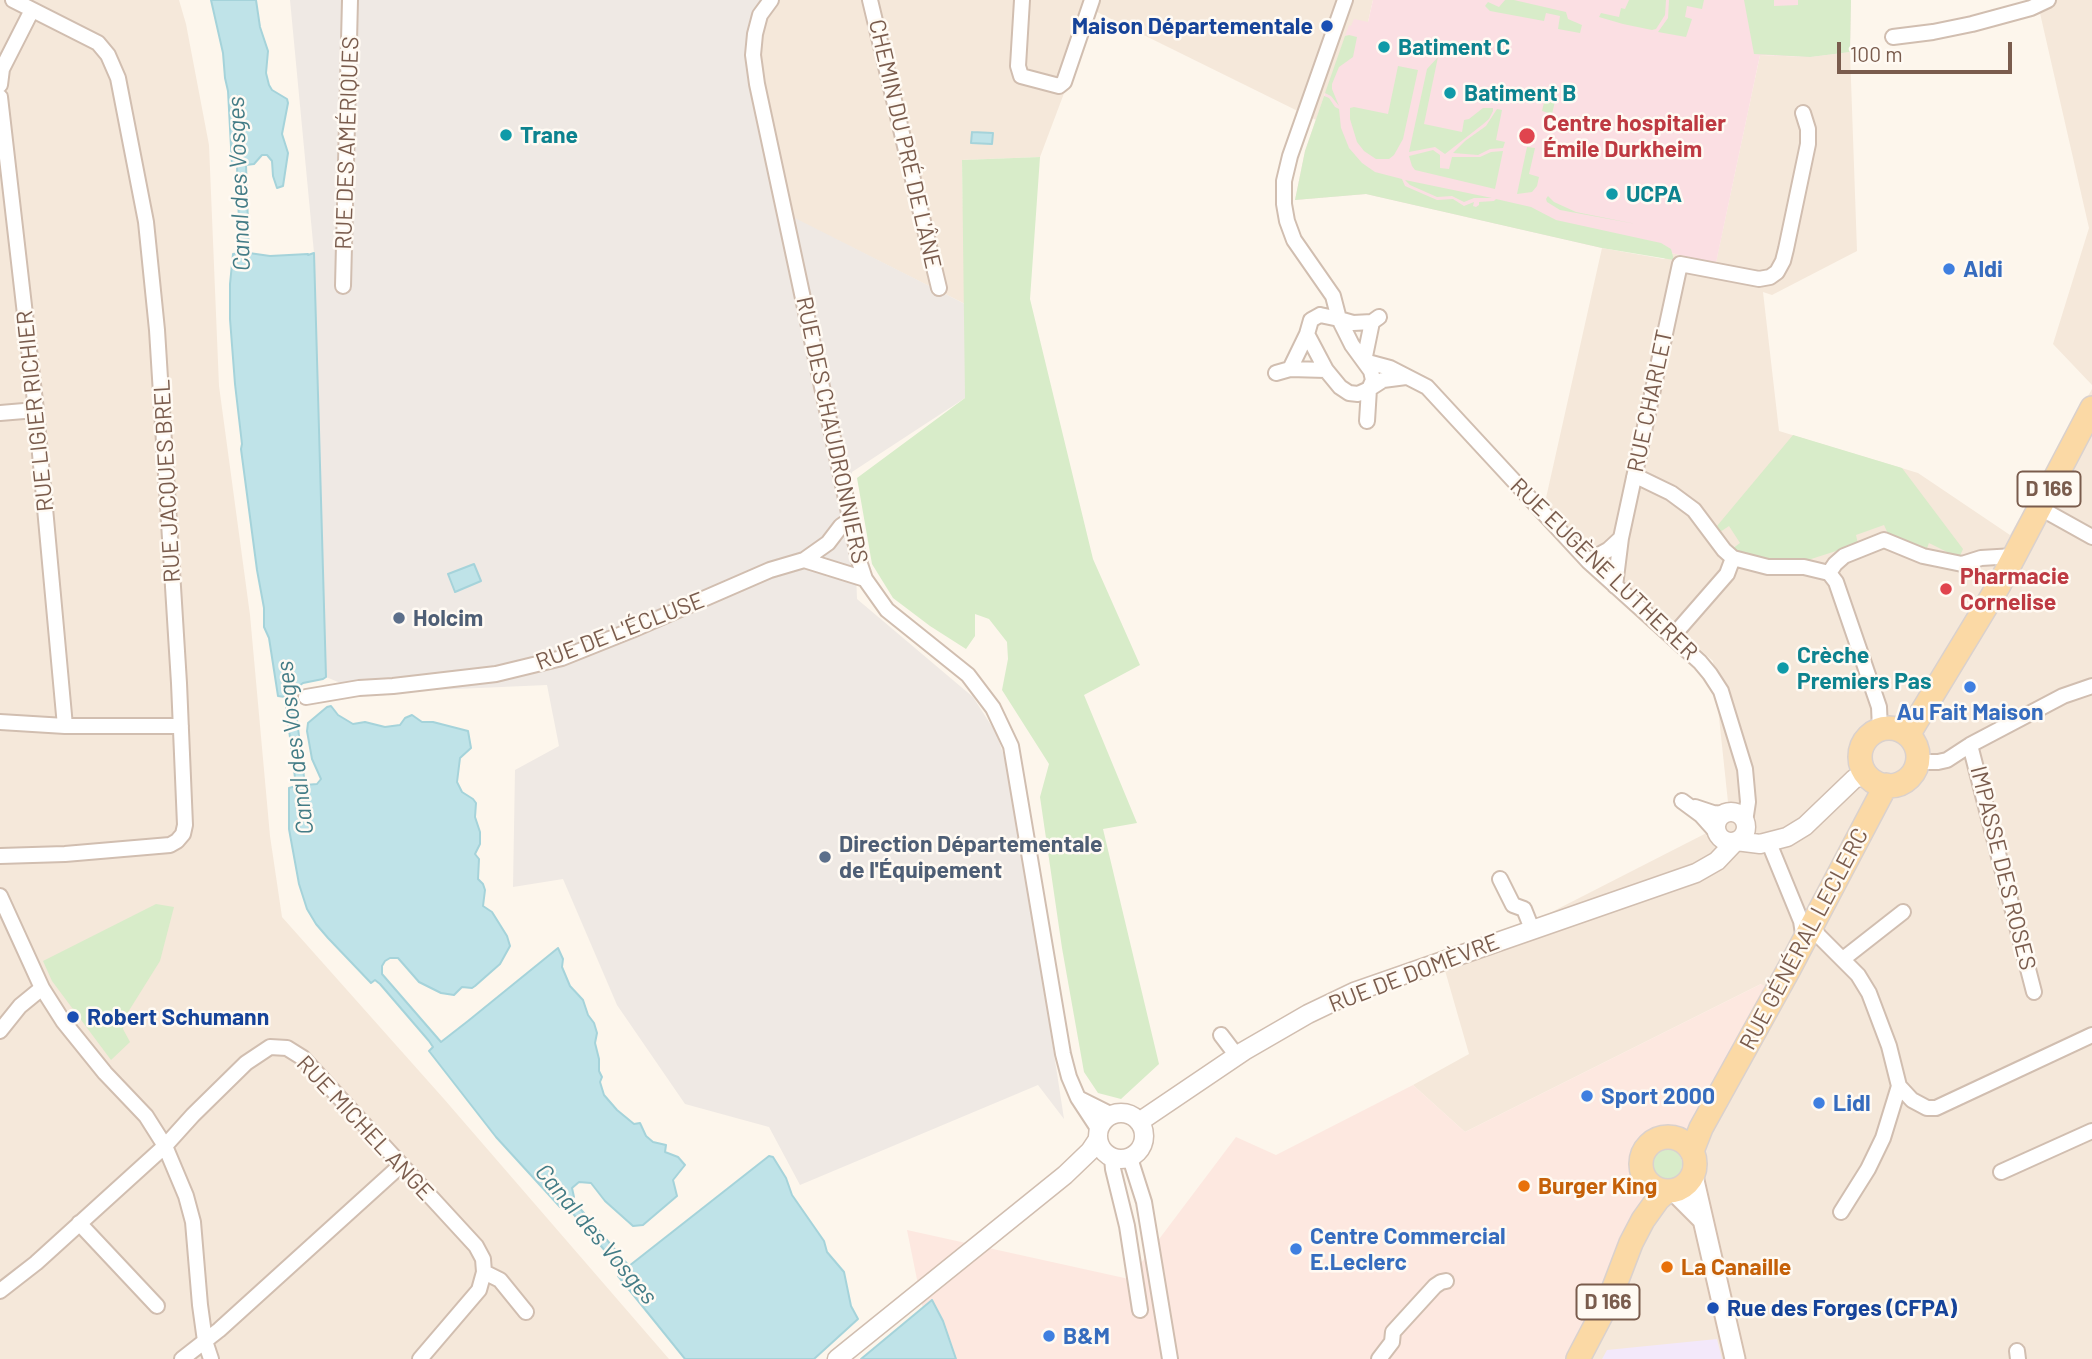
<!DOCTYPE html>
<html>
<head>
<meta charset="utf-8">
<style>
	body { margin:0 }
	#map { position:relative; width:2092px; height:1359px; overflow:hidden; background:#fdf6ec; font-family:Barlow,sans-serif }
	canvas { display:block }
	.scale { position:absolute; left:1837px; top:42px; width:175px; height:32px; box-sizing:border-box; border:4px solid #7a5c4d; border-top:0; padding-left:9px; font-size:21px; line-height:24px; white-space:nowrap; color:#7a5c4d; -webkit-text-stroke:5px #fffaf3; paint-order:stroke }
</style>
</head>
<body>
<div id="map">
<canvas width="2092" height="1359"></canvas>
<div class="scale">100 m</div>
</div>
<script>
const context = document.querySelector('canvas').getContext('2d');
context.lineJoin = 'round';
function fillPath(path, color) { context.fillStyle = color; context.fill(path, 'evenodd'); }
const toPath = rows => new Path2D(rows.map(r => 'M' + r).join(''));
function trace(path, color, width, dash) { context.strokeStyle = color; context.lineWidth = width; context.lineCap = dash ? 'butt' : 'round'; context.setLineDash(dash || []); context.stroke(path); }
function write(font, color, halo, rows, align = 'center') {
  context.font = font + ' Barlow,sans-serif'; context.lineWidth = 5; context.setLineDash([]); context.textBaseline = 'middle'; context.strokeStyle = halo; context.fillStyle = color; for (const [text, x, y, turn = 0] of rows) {
    context.save(); context.translate(x, y); context.rotate((+turn || 0) * Math.PI / 180); context.textAlign = isNaN(turn) ? turn : align; if (halo) context.strokeText(text, 0, 0); context.fillText(text, 0, 0); context.restore();
  }
}
const residential = toPath([
	[0,0,179,0,186,24,209,145,219,386,250,615,270,836,282,917,444,1099,669,1359,0,1359],
	[762,0,1373,0,1368,22,1325,93,1316,120,1095,11,1040,157,962,160,965,304,787,215,753,10],
	[2037,0,2092,0,2092,385,2053,344,2089,228],
	[1850,52,1857,251,1772,295,1763,292,1779,431,1918,473,2010,535,2092,389,2092,1359,1590,1359,1619,1304,1653,1220,1666,1203,1737,1086,1761,984,1465,1132,1413,1085,1469,1054,1444,967,1730,821,1713,661,1613,574,1544,507,1602,248,1664,259,1671,253,1716,262,1760,55,1810,57]
]);
const commercial = toPath([
	[1761,984,1785,996,1737,1086,1666,1203,1653,1220,1619,1304,1590,1359,933,1359,907,1230,1129,1279,1236,1137,1276,1155,1413,1085,1465,1132]
]);
const industrial = toPath([
	[290,0,762,0,753,10,787,214,965,304,965,398,852,472,857,599,973,697,996,733,1012,779,1064,1119,1038,1085,800,1185,769,1127,685,1104,617,1005,563,879,513,887,515,770,559,746,547,685,365,693,326,677,314,253]
]);
const education = toPath([
	[1717,1339,1722,1359,1602,1359,1607,1350]
]);
const medical = toPath([
	[1373,0,1851,0,1850,52,1810,57,1760,55,1716,263,1671,253,1602,248,1366,194,1295,200,1305,151,1349,25,1351,26,1354,19,1368,22]
]);
const green = toPath([
	[1505,0,1514,0,1566,12,1568,19,1582,25,1580,33,1558,29,1560,16,1546,13,1544,21,1490,11,1485,6,1488,2,1499,7],
	[1629,0,1666,0,1665,15,1656,29,1652,30,1623,24,1599,17,1601,13,1619,17,1621,8,1625,9],
	[1669,0,1704,0,1702,9,1687,6,1685,17,1692,19,1686,37,1658,32,1668,18],
	[1744,0,1774,0,1774,6,1798,5,1798,0,1851,0,1850,52,1810,57,1754,54],
	[1349,35,1357,37,1353,57,1339,67,1332,84,1332,89,1339,106,1331,96,1325,93,1345,36],
	[1438,57,1424,124,1462,132,1464,120,1469,119,1483,108,1493,108,1493,111,1489,119,1482,125,1445,154,1435,147,1409,152,1427,69],
	[1398,66,1418,70,1403,139,1394,155,1389,159,1376,159,1364,151,1357,142,1350,119,1350,108,1354,107,1388,114],
	[1546,94,1556,97,1552,114,1542,111],
	[1324,96,1329,98,1335,107,1339,109,1341,128,1349,148,1362,163,1375,172,1402,179,1405,186,1437,200,1453,199,1464,206,1474,202,1473,206,1476,207,1479,205,1479,202,1494,201,1496,199,1531,207,1556,220,1661,243,1671,249,1674,260,1602,248,1366,194,1295,200,1305,151],
	[1497,109,1502,110,1496,140,1505,142,1503,148,1490,149,1478,155,1453,153,1465,141,1486,126],
	[1527,147,1535,148,1529,174,1539,177,1537,186,1532,192,1517,194],
	[1433,150,1440,155,1440,168,1449,169,1452,157,1480,157,1491,152,1503,151,1495,189,1415,170,1412,166,1409,156],
	[1040,157,1030,299,1093,559,1140,665,1084,695,1137,823,1103,829,1159,1064,1121,1099,1098,1093,1084,1072,1062,948,1040,797,1049,764,1002,690,1008,659,1007,642,989,619,975,614,975,636,966,649,930,626,893,598,872,564,857,478,965,398,962,160],
	[1405,180,1492,198,1474,198,1464,202,1452,196,1437,197,1410,185],
	[1548,196,1554,202,1576,212,1636,224,1560,210,1547,202,1546,199],
	[1793,435,1902,468,1963,549,1959,558,1929,543,1925,553,1891,540,1884,525,1856,535,1858,544,1808,560,1773,560,1732,549,1740,543,1729,526,1720,532,1717,526],
	[156,904,174,907,160,961,125,1017,123,1029,130,1042,111,1060,52,981,43,961],
	'1650 1164a16 16 0 1 1 32 0a16 16 0 1 1-32 0Z'
]);
const water = toPath([
	[211,0,256,0,260,27,268,51,266,73,269,85,272,90,287,99,288,103,282,134,288,153,283,186,277,188,273,176,272,161,267,155,262,155,254,164,246,165,249,253,270,256,308,254,308,255,314,253,326,677,323,679,303,683,299,686,298,693,294,695,305,785,317,784,321,779,312,759,307,731,308,723,327,707,331,706,338,715,353,724,365,722,385,727,400,725,405,718,412,715,422,722,433,722,468,731,471,748,460,758,457,782,462,792,473,799,476,803,475,817,480,832,480,844,475,854,479,859,478,879,483,884,485,890,483,906,492,912,507,936,510,946,500,964,475,986,472,988,462,987,454,995,441,993,419,982,398,958,390,958,385,961,382,966,382,974,441,1042,468,1021,558,948,563,959,562,967,570,986,583,1000,588,1015,594,1023,597,1033,595,1043,599,1059,599,1071,602,1077,600,1082,604,1095,617,1110,634,1124,640,1123,646,1136,653,1142,666,1145,665,1152,678,1157,685,1165,673,1180,677,1196,643,1225,633,1226,605,1201,591,1183,579,1182,572,1188,574,1197,572,1199,629,1266,769,1156,773,1157,786,1178,792,1195,824,1241,827,1252,844,1272,851,1306,858,1319,814,1359,685,1359,618,1276,623,1273,619,1267,569,1209,564,1205,560,1207,496,1137,429,1051,433,1047,429,1041,380,984,375,980,371,983,328,938,316,924,307,909,299,884,289,829,289,788,296,786,285,697,278,696,269,638,264,627,264,608,257,570,241,449,242,444,235,384,230,319,230,284,233,254,240,253,237,166,232,165,228,91,225,78,223,53,211,0],
	[972,132,993,133,992,144,971,143,972,132],
	[474,564,481,581,455,592,448,574,474,564],
	[932,1300,943,1321,956,1359,861,1359,932,1300]
]);
const minor = toPath([
	[771,0,760,15,755,34,753,55,757,84,860,564,865,579,887,610,968,675,993,708,1011,746,1063,1054,1069,1077,1078,1098,1099,1130],
	[870,0,939,288],
	[1022,0,1018,66,1021,76,1059,86,1064,82,1092,0],
	[1345,0,1290,156,1284,181,1284,204,1287,221,1294,240,1333,296,1339,319,1353,323,1372,322,1379,317],
	[1893,37,1933,32,1972,24,2031,8,2048,0],
	[0,85,2,69,32,10],
	[0,97,36,410,65,726],
	[343,286,350,0],
	[1320,315,1339,319,1352,345,1371,371,1373,380,1369,389,1358,394,1349,393,1340,387,1326,370,1307,334,1311,320,1320,315],
	[1372,322,1364,361,1390,368,1427,387,1588,561,1700,662,1710,674,1721,691,1745,769,1748,802,1745,822],
	[1290,369,1307,334],
	[1276,373,1290,369,1326,370],
	[0,413,36,410],
	[1367,421,1369,389,1383,380,1406,377],
	[1634,477,1640,478,1671,493,1694,510,1724,550,1733,558,1768,567,1804,567,1829,573,1835,564,1844,556,1884,540,1923,556,1962,564,1981,558,2014,556],
	[2040,508,2092,537],
	[1621,538,1680,264,1759,279,1770,277,1777,272,1783,261,1786,249,1808,144,1808,129,1803,113],
	[804,560,865,579],
	[1588,561,1608,550,1621,538,1615,586],
	[1829,573,1836,582,1879,707,1880,729],
	[1672,637,1727,574,1733,558],
	[306,697,359,688,393,686,496,674,562,658,632,630,770,570,804,560,828,543,841,526,851,519],
	[0,722,65,726,181,726],
	[1970,745,2034,992],
	[1917,762,1938,762,1947,760,1970,745,2063,696,2092,686],
	[1682,801,1701,815,1718,834],
	[1695,807,1713,813,1725,814],
	[1769,843,1801,921,1804,940],
	[0,856,65,854,170,845,177,841,183,834,185,825,179,683,157,330,146,222,118,78,108,55,98,43,13,0],
	[1500,879,1513,905,1524,909,1532,929],
	[0,896,42,988,63,1021,105,1073,146,1116,165,1146,186,1196,193,1222,200,1305,205,1341,211,1359],
	[1813,924,1818,935,1858,975,1869,993,1889,1046,1899,1086,1883,1138,1868,1169,1841,1212],
	[1843,959,1903,912],
	[0,1031,20,1006,42,988],
	[1221,1035,1237,1056],
	[1899,1086,1912,1100,1927,1108,1936,1108,2092,1035],
	[1078,1098,1112,1115],
	[1112,1158,1113,1169,1127,1226,1140,1310],
	[1130,1158,1144,1202,1170,1359],
	[2001,1172,2092,1131],
	[79,1223,157,1306],
	[484,1272,500,1280,526,1312],
	[0,1291,36,1263,165,1146,193,1115,246,1063,270,1047,287,1048,303,1058,476,1246,483,1259,484,1272,479,1290,420,1359],
	[2017,1351,2018,1359],
	[182,1359,219,1330,400,1166],
	[1379,1359,1392,1342,1393,1332,1435,1286,1441,1282,1446,1281]
]);
const tertiary = toPath([
	'1716 827a15 15 0 1 1 30 0a15 15 0 1 1-30 0Z',
	'1098 1136a23 23 0 1 1 46 0a23 23 0 1 1-46 0Z',
	[1139,1122,1244,1051,1308,1014,1354,992,1696,873,1717,861,1736,841,1760,844,1787,837,1805,826,1854,779,1866,775],
	[837,1359,1065,1175,1090,1151,1098,1139]
]);
const secondary = toPath([
	[1693,1176,1735,1359],
	[1674,1191,1703,1220]
]);
const primary = toPath([
	'1860 757a29 29 0 1 1 58 0a29 29 0 1 1-58 0Z',
	[1908,735,1999,585,2092,408],
	'1641 1164a27 27 0 1 1 54 0a27 27 0 1 1-54 0Z',
	[1692,1151,1701,1128,1789,969,1886,785],
	[1578,1359,1610,1298,1631,1243,1643,1220,1658,1199,1666,1192]
]);
const markers = [
	[1327,26,7,"#1a4fb4"],
	[1384,47,7,"#0f9aa8"],
	[1450,93,7,"#0f9aa8"],
	[506,135,7,"#0f9aa8"],
	[1527,136,9,"#e0444e"],
	[1612,194,7,"#0f9aa8"],
	[1949,269,7,"#3f7fe0"],
	[1946,589,7,"#e0444e"],
	[399,618,7,"#5c6f8a"],
	[1783,668,7,"#0f9aa8"],
	[1970,687,7,"#3f7fe0"],
	[825,857,7,"#5c6f8a"],
	[73,1017,7,"#1a4fb4"],
	[1587,1096,7,"#3f7fe0"],
	[1819,1103,7,"#3f7fe0"],
	[1524,1186,7,"#e8710a"],
	[1296,1249,7,"#3f7fe0"],
	[1667,1267,7,"#e8710a"],
	[1713,1308,7,"#1a4fb4"],
	[1049,1336,7,"#3f7fe0"]
];
const shields = [
	[2049,489,63],
	[1608,1302,63]
];
const shieldNames = [
	["D 166",2049,489],
	["D 166",1608,1302]
];
const transitNames = [
	["Maison Départementale",1313,26,"right"],
	["Robert Schumann",87,1017],
	["Rue des Forges (CFPA)",1727,1308]
];
const cultureNames = [
	["Batiment C",1398,47],
	["Batiment B",1464,93],
	["Trane",520,135],
	["UCPA",1626,194],
	["Crèche",1797,655],
	["Premiers Pas",1797,681]
];
const healthNames = [
	["Centre hospitalier",1543,123],
	["Émile Durkheim",1543,149],
	["Pharmacie",1960,576],
	["Cornelise",1960,602]
];
const streetNames = [
	["RUE DES AMÉRIQUES",347,143,-88],
	["CHEMIN DU PRÉ DE L'ÂNE",905,144,77],
	["RUE CHARLET",1650,401,-78],
	["RUE LIGIER RICHIER",35,411,-96],
	["RUE DES CHAUDRONNIERS",832,430,78],
	["RUE JACQUES BREL",167,481,-93],
	["RUE EUGÈNE LUTHERER",1604,569,44],
	["RUE DE L'ÉCLUSE",620,631,-21],
	["IMPASSE DES ROSES",2003,868,76],
	["RUE GÉNÉRAL LECLERC",1804,939,-62],
	["RUE DE DOMÈVRE",1414,973,-21],
	["RUE MICHEL ANGE",365,1128,47]
];
const shopNames = [
	["Aldi",1963,269],
	["Au Fait Maison",1970,712,"center"],
	["Sport 2000",1601,1096],
	["Lidl",1833,1103],
	["Centre Commercial",1310,1236],
	["E.Leclerc",1310,1262],
	["B&M",1063,1336]
];
const serviceNames = [
	["Holcim",413,618],
	["Direction Départementale",839,844],
	["de l'Équipement",839,870]
];
const foodNames = [
	["Burger King",1538,1186],
	["La Canaille",1681,1267]
];
const waterNames = [
	["Canal des Vosges",239,184,-92],
	["Canal des Vosges",295,748,-97],
	["Canal des Vosges",596,1234,50]
];
fillPath(residential, '#f5e8da');
fillPath(commercial, '#fde8e0');
fillPath(industrial, '#efe9e4');
fillPath(education, '#f3e8fa');
fillPath(medical, '#fbdfe3');
fillPath(green, '#d8ecc9');
fillPath(water, '#bfe3e8');
trace(water, '#a5d3da', 2);
trace(minor, '#d1beb0', 18);
trace(tertiary, '#d1beb0', 21);
trace(secondary, '#d6c0b0', 23);
trace(primary, '#dad1cd', 26);
trace(minor, '#fff', 14);
trace(tertiary, '#fff', 18);
trace(secondary, '#fff', 19);
trace(primary, '#fbd9a5', 23);
for (const [x, y, r, color] of markers) { const dot = new Path2D(); dot.arc(x, y, r, 0, 2 * Math.PI); context.fillStyle = color; context.fill(dot); trace(dot, '#fffaf3', 2.5); }
for (const [x, y, w] of shields) { const box = new Path2D(); box.roundRect(x - w / 2, y - 17.5, w, 35, 5); context.fillStyle = '#fffaf3'; context.fill(box); trace(box, '#7a5c4d', 2); }
write('bold 21px', '#7a5c4d', null, shieldNames);
write('bold 23px', '#164399', '#fffaf3', transitNames, 'left');
write('bold 23px', '#0d838f', '#fffaf3', cultureNames, 'left');
write('bold 23px', '#be3a42', '#fffaf3', healthNames, 'left');
write('23px', '#7a5c4d', '#fffaf3', streetNames);
write('bold 23px', '#366cbe', '#fffaf3', shopNames, 'left');
write('bold 23px', '#4e5e75', '#fffaf3', serviceNames, 'left');
write('bold 23px', '#c56008', '#fffaf3', foodNames, 'left');
write('italic 24px', '#437c86', '#fffaf3', waterNames);
</script>
</body>
</html>
